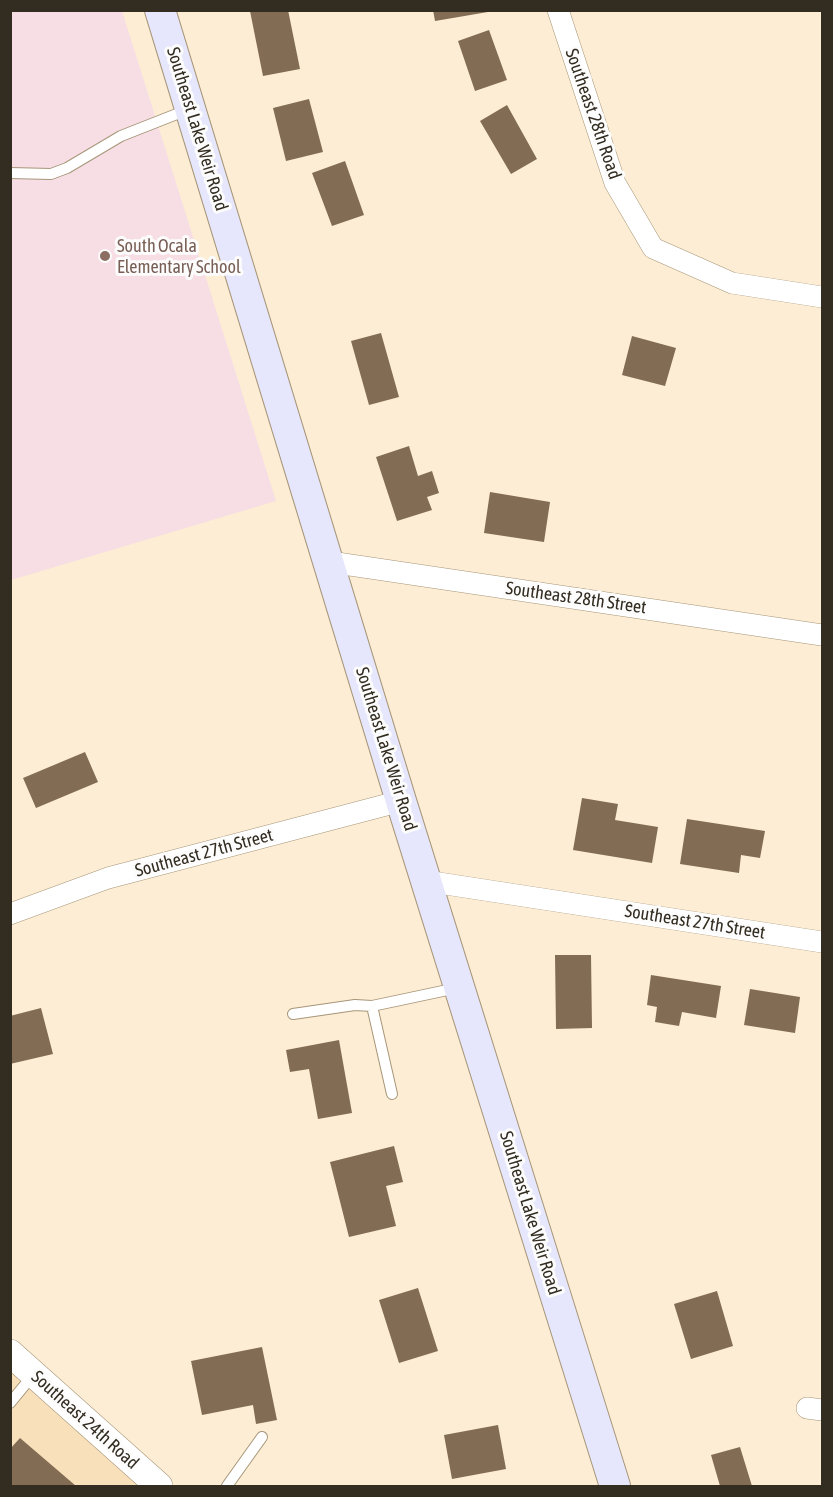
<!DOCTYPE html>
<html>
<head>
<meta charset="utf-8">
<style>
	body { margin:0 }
	#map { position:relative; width:833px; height:1497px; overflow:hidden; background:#fcedd4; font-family:"Asap Condensed",sans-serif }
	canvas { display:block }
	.frame { position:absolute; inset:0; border:12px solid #332c20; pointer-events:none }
</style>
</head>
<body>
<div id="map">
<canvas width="833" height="1497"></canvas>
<div class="frame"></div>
</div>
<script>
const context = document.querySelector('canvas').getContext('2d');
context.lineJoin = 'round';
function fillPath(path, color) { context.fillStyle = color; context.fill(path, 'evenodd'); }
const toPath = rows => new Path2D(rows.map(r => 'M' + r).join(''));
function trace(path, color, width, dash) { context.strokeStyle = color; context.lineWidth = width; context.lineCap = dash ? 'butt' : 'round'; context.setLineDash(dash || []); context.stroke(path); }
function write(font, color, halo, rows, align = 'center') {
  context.font = font + ' "Asap Condensed",sans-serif'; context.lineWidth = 6; context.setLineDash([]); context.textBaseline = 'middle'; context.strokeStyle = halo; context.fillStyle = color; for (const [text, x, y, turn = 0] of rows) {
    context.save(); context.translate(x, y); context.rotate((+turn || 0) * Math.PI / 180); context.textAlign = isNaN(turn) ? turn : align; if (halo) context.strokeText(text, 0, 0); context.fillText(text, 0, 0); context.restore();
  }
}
const built = toPath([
	[11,1371,140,1486,11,1486]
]);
const education = toPath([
	[11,11,122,11,276,501,11,580]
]);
const building = toPath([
	[288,10,300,69,263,76,250,11],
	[433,10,488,10,488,12,435,21],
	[489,30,507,80,475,91,458,41],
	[309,99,323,152,286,161,273,108],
	[507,105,537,159,511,174,480,121],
	[345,161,364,215,332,226,312,173],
	[381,333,399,397,369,405,351,341],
	[632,336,676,348,665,386,622,375],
	[409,446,418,476,432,471,439,493,427,497,432,510,397,521,376,457],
	[490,492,550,502,544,542,484,533],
	[85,752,98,782,36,808,23,778],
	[582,798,618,804,615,820,658,827,652,863,573,850],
	[687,819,765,831,760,858,741,855,739,873,680,864],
	[555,955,591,955,592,1028,556,1029],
	[651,975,721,986,716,1018,682,1012,679,1026,655,1022,657,1007,647,1005],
	[750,989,800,997,795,1033,744,1025],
	[41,1008,53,1054,10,1064,10,1016],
	[339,1040,352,1113,318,1119,309,1069,290,1072,286,1050],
	[394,1146,403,1182,386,1186,396,1226,349,1237,330,1162],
	[418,1288,438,1351,399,1363,379,1300],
	[717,1291,733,1346,691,1359,674,1304],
	[262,1347,277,1420,256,1424,253,1405,202,1415,191,1361],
	[498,1425,506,1469,452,1479,444,1435],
	[20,1438,76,1486,10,1486,10,1449],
	[740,1447,752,1486,720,1486,711,1455]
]);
const service = toPath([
	[10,173,51,174,67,168,121,136,187,110],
	[293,1014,355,1005,372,1006],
	[392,1094,372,1006,457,988],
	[10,1403,33,1375],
	[227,1486,262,1437]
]);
const minor = toPath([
	[558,10,615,183,653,248,732,283,822,297],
	[330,562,822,635],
	[426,881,822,942],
	[10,914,108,878,401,801],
	[807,1408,822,1410]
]);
const tertiary = toPath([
	[10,1353,159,1486]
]);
const secondary = toPath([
	[160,10,401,801,615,1486]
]);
const markers = [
	[105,256,6,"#8d6e63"]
];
const streetNames = [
	["Southeast 28th Road",593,114,71],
	["Southeast Lake Weir Road",197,129,73],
	["Southeast 28th Street",576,598,8],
	["Southeast Lake Weir Road",386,749,73],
	["Southeast 27th Street",204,853,-15],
	["Southeast 27th Street",695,922,9],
	["Southeast Lake Weir Road",530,1213,73],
	["Southeast 24th Road",85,1420,42]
];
const educationNames = [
	["South Ocala",117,246],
	["Elementary School",117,267]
];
fillPath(built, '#f7e0ba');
fillPath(education, '#f7dde4');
fillPath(building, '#836c54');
trace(service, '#a79679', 12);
trace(minor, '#a79679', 22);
trace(tertiary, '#a79679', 28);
trace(secondary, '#a79679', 32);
trace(service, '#fff', 10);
trace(minor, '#fff', 21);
trace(tertiary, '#fff', 27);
trace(secondary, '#e6e7fc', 30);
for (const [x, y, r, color] of markers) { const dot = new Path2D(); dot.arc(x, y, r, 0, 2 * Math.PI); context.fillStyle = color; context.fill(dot); trace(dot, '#fcfcfc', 2); }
write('18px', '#332c20', '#fcfcfc', streetNames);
write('18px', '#785e54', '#fcfcfc', educationNames, 'left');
</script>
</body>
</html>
